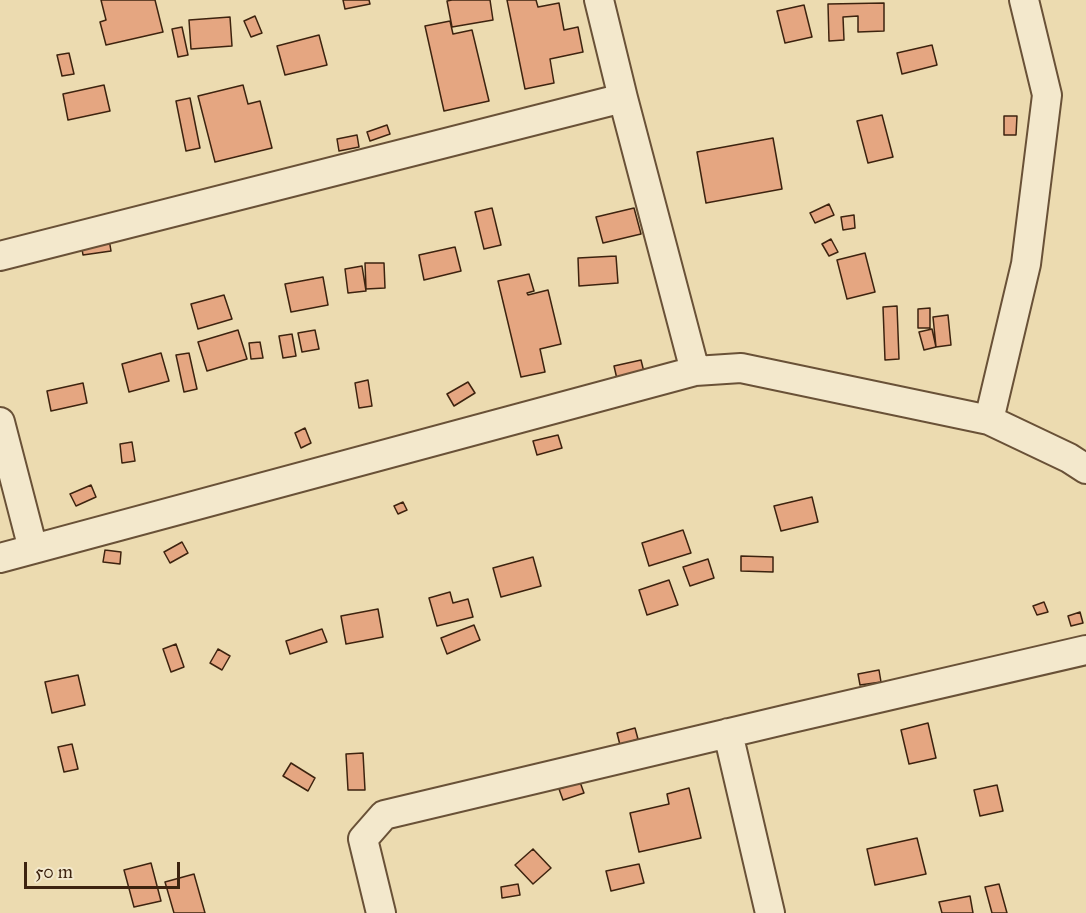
<!DOCTYPE html>
<html>
<head>
<meta charset="utf-8">
<style>
	body { margin:0 }
	#map { position:relative; width:1086px; height:913px; overflow:hidden; background:#ecdbb0; font-family:"IM FELL Great Primer",serif }
	canvas { display:block }
	.scale { position:absolute; left:24px; top:862px; width:156px; height:27px; box-sizing:border-box; border:3px solid #3d230f; border-top:0; padding-left:8px; font-size:18px; line-height:21px; white-space:nowrap; color:#3d230f; -webkit-text-stroke:4px #f3e8cc; paint-order:stroke }
</style>
</head>
<body>
<div id="map">
<canvas width="1086" height="913"></canvas>
<div class="scale">50 m</div>
</div>
<script>
const context = document.querySelector('canvas').getContext('2d');
context.lineJoin = 'round';
function fillPath(path, color) { context.fillStyle = color; context.fill(path, 'evenodd'); }
const toPath = rows => new Path2D(rows.map(r => 'M' + r).join(''));
function trace(path, color, width, dash) { context.strokeStyle = color; context.lineWidth = width; context.lineCap = dash ? 'butt' : 'round'; context.setLineDash(dash || []); context.stroke(path); }
const building = toPath([
	[101,0,155,0,163,32,106,45,100,22,106,20,101,0],
	[343,0,369,0,370,4,345,9,343,0],
	[452,0,490,0,493,20,452,27,447,1,452,0],
	[507,0,536,0,538,7,559,3,564,30,578,27,583,52,550,59,554,83,525,89,507,0],
	[884,3,884,31,858,32,858,16,843,17,844,40,829,41,828,4,884,3],
	[804,5,812,37,785,43,777,11,804,5],
	[255,16,262,33,251,37,244,21,255,16],
	[230,17,232,46,191,49,189,20,230,17],
	[450,21,453,34,472,30,489,101,444,111,425,26,450,21],
	[182,27,188,55,178,57,172,29,182,27],
	[319,35,327,65,285,75,277,46,319,35],
	[932,45,937,65,902,74,897,53,932,45],
	[69,53,74,74,62,76,57,55,69,53],
	[104,85,110,111,68,120,63,94,104,85],
	[243,85,248,104,260,101,272,148,215,162,198,96,243,85],
	[190,98,200,148,186,151,176,101,190,98],
	[882,115,893,157,868,163,857,121,882,115],
	[1004,116,1017,116,1016,135,1004,135,1004,116],
	[387,125,390,134,370,141,367,132,387,125],
	[357,135,359,147,339,151,337,139,357,135],
	[773,138,782,189,706,203,697,152,773,138],
	[829,204,834,215,815,223,810,213,829,204],
	[492,208,501,245,484,249,475,212,492,208],
	[634,208,641,234,603,243,596,217,634,208],
	[854,215,855,228,843,230,841,217,854,215],
	[109,239,111,251,83,255,81,243,109,239],
	[831,239,838,252,829,256,822,244,831,239],
	[455,247,461,271,424,280,419,255,455,247],
	[865,253,875,292,847,299,837,260,865,253],
	[616,256,618,283,579,286,578,258,616,256],
	[365,263,384,263,385,288,366,289,365,263],
	[362,266,366,291,348,293,345,269,362,266],
	[529,274,534,291,527,293,528,295,548,290,561,344,540,349,545,372,521,377,498,281,529,274],
	[323,277,328,305,291,312,285,284,323,277],
	[224,295,232,319,198,329,191,304,224,295],
	[897,306,899,359,885,360,883,307,897,306],
	[930,308,930,328,918,328,918,309,930,308],
	[948,315,951,345,936,347,933,317,948,315],
	[932,329,936,347,924,350,919,332,932,329],
	[238,330,247,359,207,371,198,342,238,330],
	[315,330,319,349,302,352,298,333,315,330],
	[292,334,296,356,283,358,279,336,292,334],
	[260,342,263,358,251,359,249,343,260,342],
	[161,353,169,381,129,392,122,364,161,353],
	[189,353,197,389,184,392,176,355,189,353],
	[641,360,644,372,617,379,614,366,641,360],
	[368,380,372,406,359,408,355,383,368,380],
	[468,382,475,393,454,406,447,394,468,382],
	[83,383,87,403,51,411,47,391,83,383],
	[305,428,311,443,301,448,295,433,305,428],
	[558,435,562,448,537,455,533,441,558,435],
	[132,442,135,461,122,463,120,444,132,442],
	[91,485,96,497,76,506,70,494,91,485],
	[812,497,818,522,781,531,774,506,812,497],
	[403,502,407,510,398,514,394,506,403,502],
	[683,530,691,553,649,566,642,543,683,530],
	[182,542,188,553,170,563,164,552,182,542],
	[105,550,121,552,120,564,103,562,105,550],
	[741,556,773,557,773,572,741,571,741,556],
	[533,557,541,586,501,597,493,568,533,557],
	[708,559,714,578,690,586,683,567,708,559],
	[669,580,678,605,647,615,639,590,669,580],
	[450,592,453,603,468,599,473,617,437,626,429,598,450,592],
	[1044,602,1048,612,1037,615,1033,606,1044,602],
	[378,609,383,637,346,644,341,616,378,609],
	[1080,612,1083,623,1071,626,1068,616,1080,612],
	[474,625,480,640,447,654,441,638,474,625],
	[322,629,327,642,290,654,286,641,322,629],
	[176,644,184,667,171,672,163,649,176,644],
	[218,649,230,656,222,670,210,663,218,649],
	[879,670,881,682,860,685,858,674,879,670],
	[78,675,85,705,52,713,45,682,78,675],
	[928,723,936,758,909,764,901,730,928,723],
	[635,728,638,739,620,745,617,733,635,728],
	[72,744,78,769,64,772,58,747,72,744],
	[363,753,365,790,348,790,346,754,363,753],
	[291,763,315,778,308,791,283,776,291,763],
	[580,782,584,793,563,800,559,789,580,782],
	[997,785,1003,811,980,816,974,790,997,785],
	[689,788,701,838,639,852,630,813,669,804,667,794,689,788],
	[917,838,926,874,875,885,867,849,917,838],
	[533,849,551,868,533,884,515,865,533,849],
	[151,863,161,901,134,907,124,870,151,863],
	[639,864,644,883,611,891,606,871,639,864],
	[194,874,205,913,174,913,165,882,194,874],
	[518,884,520,895,502,898,501,887,518,884],
	[999,884,1007,913,992,913,985,887,999,884],
	[970,896,973,913,942,913,939,902,970,896]
]);
const minor = toPath([
	[0,256,623,98],
	[695,371,741,368,989,420,1069,458,1086,469],
	[989,420,1026,264,1047,95,1024,0],
	[0,422,33,549],
	[0,558,695,371,623,98,599,0],
	[728,733,770,913],
	[381,913,363,839,384,815,788,719,1086,650]
]);
fillPath(building, '#e5a681');
trace(building, '#3d230f', 1.5);
trace(minor, '#695137', 32);
trace(minor, '#f3e8cc', 28);
</script>
</body>
</html>
